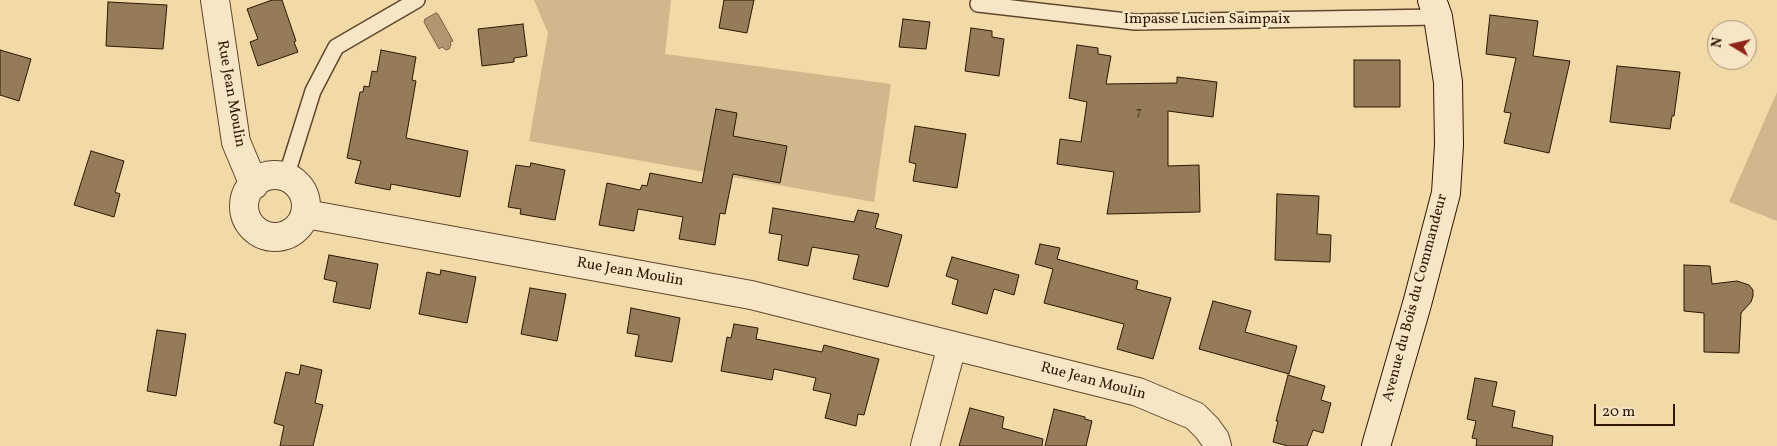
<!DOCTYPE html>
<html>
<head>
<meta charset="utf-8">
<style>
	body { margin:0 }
	#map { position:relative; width:1777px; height:446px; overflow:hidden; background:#f2d9a8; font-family:Vollkorn,serif }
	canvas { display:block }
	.north { position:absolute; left:1707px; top:20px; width:50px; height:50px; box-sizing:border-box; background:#f7e6c6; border:1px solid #a79377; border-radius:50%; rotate:279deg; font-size:14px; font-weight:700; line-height:20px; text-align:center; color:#301601 }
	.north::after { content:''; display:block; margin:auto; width:18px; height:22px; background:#8f2418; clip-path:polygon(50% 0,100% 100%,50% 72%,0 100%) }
	.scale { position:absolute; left:1594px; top:404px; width:81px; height:22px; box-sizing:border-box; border:2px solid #301601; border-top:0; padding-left:6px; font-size:15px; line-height:18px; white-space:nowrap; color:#301601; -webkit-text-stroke:4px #f7e6c6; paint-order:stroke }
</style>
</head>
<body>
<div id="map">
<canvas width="1777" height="446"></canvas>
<div class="north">N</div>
<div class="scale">20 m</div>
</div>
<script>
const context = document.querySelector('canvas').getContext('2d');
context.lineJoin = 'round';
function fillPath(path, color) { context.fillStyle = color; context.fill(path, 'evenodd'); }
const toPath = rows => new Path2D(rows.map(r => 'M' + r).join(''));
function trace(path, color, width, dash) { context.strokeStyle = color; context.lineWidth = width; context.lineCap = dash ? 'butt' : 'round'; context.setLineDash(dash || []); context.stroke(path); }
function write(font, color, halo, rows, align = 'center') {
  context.font = font + ' Vollkorn,serif'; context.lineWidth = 4.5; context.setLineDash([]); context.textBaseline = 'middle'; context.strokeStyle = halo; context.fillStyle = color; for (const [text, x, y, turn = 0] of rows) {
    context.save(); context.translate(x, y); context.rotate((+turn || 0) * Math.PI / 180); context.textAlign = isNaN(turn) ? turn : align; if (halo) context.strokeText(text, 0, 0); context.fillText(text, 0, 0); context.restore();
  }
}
const green = toPath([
	[534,0,671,0,665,54,891,84,874,202,529,141,548,33],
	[1777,92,1777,221,1729,202]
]);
const water = toPath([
	[436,13,438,14,453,41,450,42,451,45,449,49,446,50,442,47,439,49,424,22,425,19,436,13]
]);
const building = toPath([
	[272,0,282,0,296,41,294,42,298,52,258,66,250,42,258,39,247,9,272,0],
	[724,0,754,0,747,33,719,28,724,0],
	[108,2,167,5,163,49,106,46,108,2],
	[1490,15,1538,21,1533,56,1570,61,1549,153,1504,143,1511,113,1504,112,1516,58,1486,54,1490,15],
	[903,19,930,22,926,49,899,47,903,19],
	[523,24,527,56,514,58,514,62,482,66,478,29,523,24],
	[971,28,992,31,992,37,1004,39,999,76,965,71,971,28],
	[1077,45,1098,48,1098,54,1111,56,1106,84,1177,83,1177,77,1217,82,1213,117,1168,111,1168,166,1199,165,1200,212,1107,214,1114,172,1057,164,1060,139,1081,142,1087,102,1069,98,1077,45],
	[0,50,31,59,19,101,0,95,0,50],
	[381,50,416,57,412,80,416,81,406,138,468,151,460,197,391,184,390,190,355,183,361,161,347,158,360,92,363,92,364,86,369,87,372,71,377,72,381,50],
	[1354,60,1400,60,1400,107,1354,107,1354,60],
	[1617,66,1680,72,1674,116,1672,116,1670,129,1610,122,1617,66],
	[716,109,737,113,733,136,787,146,780,183,733,174,725,214,720,213,715,245,679,239,683,217,638,209,634,231,599,225,607,183,640,190,642,185,647,186,650,173,702,183,716,109],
	[915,126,966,134,957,188,913,181,916,164,909,162,915,126],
	[91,151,124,161,115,192,120,194,114,217,74,205,91,151],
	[531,163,565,170,555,220,520,214,521,209,508,207,516,165,530,167,531,163],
	[1277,194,1319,196,1317,234,1331,235,1330,262,1275,260,1277,194],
	[773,208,854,222,858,210,879,214,875,228,902,235,888,287,853,279,859,255,812,247,808,266,778,260,782,235,769,233,773,208],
	[1040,244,1060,248,1057,259,1138,281,1136,289,1171,298,1153,359,1117,349,1124,324,1044,303,1053,269,1035,264,1040,244],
	[329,255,378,264,370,309,333,302,337,282,324,279,329,255],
	[952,257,1019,275,1014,295,994,289,987,314,952,304,958,280,946,276,952,257],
	[1684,265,1710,266,1712,284,1737,281,1749,285,1753,290,1753,296,1751,302,1741,313,1739,353,1704,352,1704,313,1684,311,1684,265],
	[441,270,476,277,467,323,419,314,427,272,440,275,441,270],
	[530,288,566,294,557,341,521,334,530,288],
	[1213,301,1251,311,1245,332,1297,346,1289,374,1199,349,1213,301],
	[631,308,680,318,672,362,635,356,639,335,627,333,631,308],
	[734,324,758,328,756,339,822,352,824,345,879,359,864,415,858,414,856,426,825,418,831,394,813,390,816,378,774,369,772,380,721,371,727,337,731,338,734,324],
	[157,330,186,334,176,396,147,391,157,330],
	[301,365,322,370,315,403,323,405,313,446,280,446,284,426,274,423,286,372,299,375,301,365],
	[1288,375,1325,386,1321,400,1331,403,1323,433,1313,430,1307,446,1288,446,1273,442,1278,421,1276,421,1288,375],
	[1475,378,1497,382,1492,406,1515,411,1512,427,1553,436,1552,446,1476,446,1477,439,1472,438,1476,421,1467,419,1475,378],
	[970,408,1004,417,1002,428,1043,439,1042,446,959,446,970,408],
	[1054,409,1085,417,1085,419,1092,421,1086,446,1045,446,1054,409]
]);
const lane = toPath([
	[978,4,1135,22,1438,17],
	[286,177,313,91,336,47,417,0]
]);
const street = toPath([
	[215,0,236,142,254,185],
	'244 206a31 31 0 1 1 62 0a31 31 0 1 1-62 0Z',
	[306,214,751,295,1138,392,1195,416,1207,428,1215,439,1217,446],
	[925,446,952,346]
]);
const secondary = toPath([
	[1376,446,1417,304,1446,193,1449,145,1448,82,1438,17,1432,0]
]);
const numberNames = [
	["7",1139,113]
];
const streetNames = [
	["Impasse Lucien Saimpaix",1207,20],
	["Rue Jean Moulin",230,94,80],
	["Rue Jean Moulin",630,273,10],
	["Avenue du Bois du Commandeur",1416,298,-75],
	["Rue Jean Moulin",1093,382,15]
];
fillPath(green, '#d1b88c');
fillPath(water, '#b0976f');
trace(water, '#7d6343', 1);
fillPath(building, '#957b58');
trace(building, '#301601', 1);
trace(lane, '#60472b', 18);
trace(street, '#60472b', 30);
trace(secondary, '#301601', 30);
trace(lane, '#f7e6c6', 15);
trace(street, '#f7e6c6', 28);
trace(secondary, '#f7e6c6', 28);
write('12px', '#492f17', null, numberNames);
write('15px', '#301601', '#f7e6c6', streetNames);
</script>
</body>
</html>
